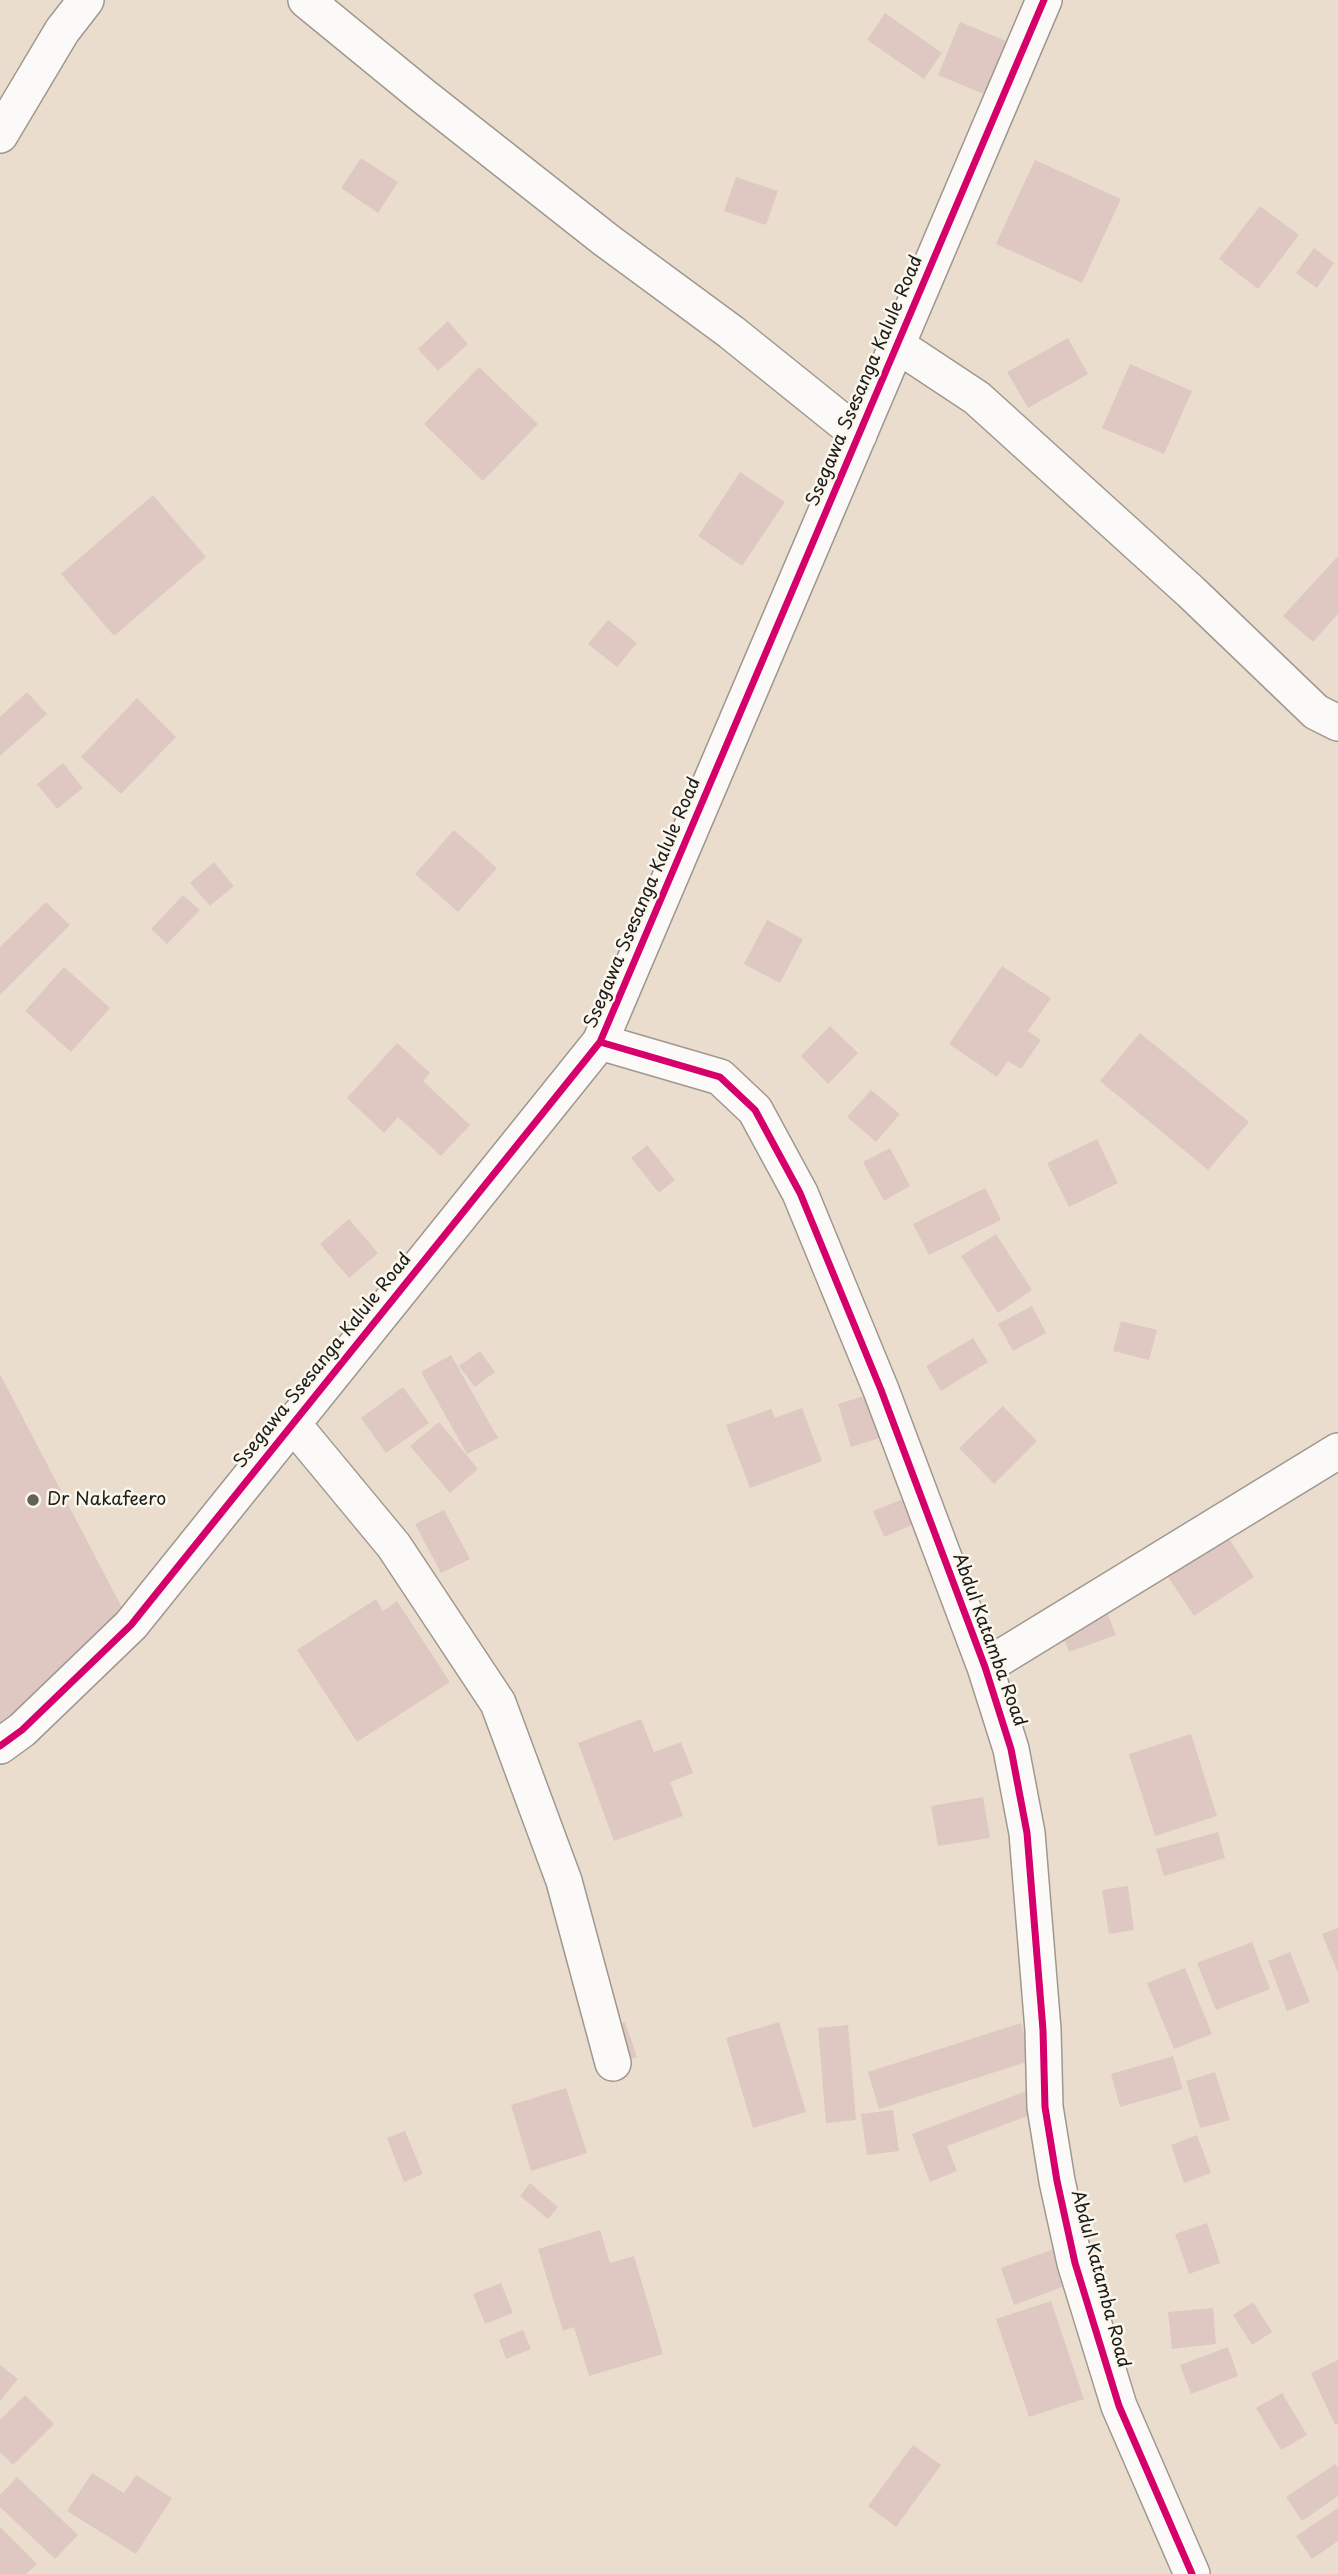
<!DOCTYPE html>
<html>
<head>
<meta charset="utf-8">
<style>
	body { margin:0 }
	canvas { display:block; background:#eaddce }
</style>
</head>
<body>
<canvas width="1338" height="2574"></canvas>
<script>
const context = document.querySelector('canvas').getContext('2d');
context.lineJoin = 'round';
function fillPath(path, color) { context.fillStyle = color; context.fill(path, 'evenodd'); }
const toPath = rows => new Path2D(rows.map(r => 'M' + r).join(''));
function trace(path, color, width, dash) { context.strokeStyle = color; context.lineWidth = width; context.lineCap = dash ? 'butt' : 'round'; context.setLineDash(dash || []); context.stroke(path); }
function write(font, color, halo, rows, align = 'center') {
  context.font = font + ' "Playpen Sans",sans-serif'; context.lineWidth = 5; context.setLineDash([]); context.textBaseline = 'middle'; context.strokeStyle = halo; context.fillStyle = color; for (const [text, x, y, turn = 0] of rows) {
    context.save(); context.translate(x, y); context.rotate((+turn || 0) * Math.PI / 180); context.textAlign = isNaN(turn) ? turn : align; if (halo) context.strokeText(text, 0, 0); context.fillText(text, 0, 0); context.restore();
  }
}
const building = toPath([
	[885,13,942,53,924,79,867,40],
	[960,22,1011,43,989,96,938,75],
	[361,158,398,182,378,213,341,188],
	[1035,160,1121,199,1082,283,996,244],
	[736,177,778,191,766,225,724,211],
	[1260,206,1299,235,1258,289,1219,259],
	[1314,248,1334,263,1317,288,1296,273],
	[448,321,468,344,438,371,418,349],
	[1068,338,1088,374,1028,408,1007,372],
	[1130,364,1192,391,1164,454,1102,428],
	[479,367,538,424,483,481,424,424],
	[740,472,785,502,742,566,698,536],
	[153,495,206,557,114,636,61,574],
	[1338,556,1338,614,1313,642,1283,616],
	[608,620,637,643,617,667,588,644],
	[27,692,47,714,0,756,0,717],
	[137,698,176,737,121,794,81,757],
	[63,763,83,788,57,809,37,784],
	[454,830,497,868,458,912,415,874],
	[214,862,234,886,210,906,190,883],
	[183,895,200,910,167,944,151,929],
	[46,902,70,925,0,995,0,947],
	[767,920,803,939,780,983,744,964],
	[1002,966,1051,998,1028,1031,1041,1040,1021,1069,1008,1061,997,1077,949,1044],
	[64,967,110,1008,71,1052,25,1011],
	[830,1026,858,1053,828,1084,801,1056],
	[1140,1033,1249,1122,1208,1170,1100,1081],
	[397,1043,430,1073,423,1081,470,1125,441,1156,398,1117,384,1133,347,1098],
	[871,1090,900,1114,876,1142,847,1117],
	[1097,1139,1118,1183,1069,1207,1047,1163],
	[647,1145,675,1180,659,1193,631,1158],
	[890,1148,910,1186,884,1201,863,1162],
	[985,1188,1001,1220,929,1255,913,1224],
	[349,1219,378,1253,349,1278,320,1244],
	[996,1234,1032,1290,998,1313,961,1256],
	[1032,1306,1046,1333,1013,1351,998,1324],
	[1121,1321,1157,1330,1149,1360,1113,1351],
	[973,1338,988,1362,941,1391,926,1366],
	[480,1351,495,1372,475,1387,459,1366],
	[451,1355,498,1438,467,1454,421,1372],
	[0,1374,131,1625,0,1729],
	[403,1387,429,1423,386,1453,361,1418],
	[870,1394,883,1437,851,1447,838,1404],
	[1003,1406,1037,1441,994,1484,959,1448],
	[802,1408,822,1461,750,1488,726,1425,771,1409,775,1418],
	[439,1422,478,1469,450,1493,410,1446],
	[908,1497,919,1522,884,1537,873,1511],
	[444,1510,470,1559,441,1573,415,1524],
	[1222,1528,1254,1577,1194,1616,1162,1568],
	[376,1599,383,1611,397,1601,450,1682,357,1742,297,1650],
	[1106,1610,1116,1635,1069,1652,1060,1628],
	[641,1719,654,1752,681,1742,693,1773,670,1782,683,1816,614,1841,578,1743],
	[1191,1734,1217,1816,1155,1836,1129,1754],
	[983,1797,990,1838,938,1846,931,1806],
	[1218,1832,1225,1858,1164,1876,1156,1849],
	[1128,1886,1134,1930,1109,1934,1102,1890],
	[1338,1928,1338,1973,1322,1934],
	[1252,1942,1270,1989,1216,2010,1197,1963],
	[1290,1952,1310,2002,1287,2011,1268,1961],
	[1185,1968,1212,2034,1174,2049,1147,1983],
	[625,2022,637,2057,604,2068,592,2033],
	[779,2022,806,2112,753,2128,726,2038],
	[1021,2023,1033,2060,879,2109,868,2072],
	[848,2025,856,2120,826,2123,818,2028],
	[1173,2056,1183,2089,1120,2107,1111,2074],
	[1215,2072,1230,2120,1200,2128,1186,2081],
	[566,2088,587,2153,531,2171,511,2105],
	[1029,2090,1038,2112,947,2146,957,2171,930,2182,912,2134],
	[893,2110,899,2151,867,2155,861,2114],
	[405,2131,423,2174,404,2182,387,2138],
	[1197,2135,1211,2173,1184,2183,1171,2145],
	[530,2183,558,2207,548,2219,520,2196],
	[1207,2223,1220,2263,1189,2274,1175,2234],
	[600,2230,610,2263,634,2256,663,2354,589,2376,574,2327,563,2331,538,2249],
	[1057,2248,1070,2284,1014,2305,1001,2268],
	[501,2283,513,2313,485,2324,473,2294],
	[1051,2301,1084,2399,1029,2417,996,2319],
	[1253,2302,1272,2332,1252,2345,1233,2315],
	[1213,2308,1216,2344,1172,2349,1168,2312],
	[523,2330,531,2349,506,2359,499,2340],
	[1228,2347,1238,2376,1191,2394,1180,2365],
	[1338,2360,1338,2424,1335,2425,1311,2373],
	[0,2365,18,2379,0,2401],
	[1282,2393,1307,2435,1281,2450,1256,2408],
	[25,2395,54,2424,13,2465,0,2452,0,2420],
	[913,2445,941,2465,896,2527,868,2506],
	[1335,2464,1338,2468,1338,2496,1302,2521,1286,2497],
	[92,2473,124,2493,136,2475,172,2498,136,2554,67,2511],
	[17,2477,78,2535,55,2559,0,2507,0,2495],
	[1338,2508,1338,2541,1312,2559,1296,2536],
	[0,2527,37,2564,26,2574,0,2574]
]);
const street = toPath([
	[306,0,422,95,606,240,731,332,859,435],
	[0,135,62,31,86,0],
	[897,345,977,398,1191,592,1316,712,1338,723],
	[600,1042,720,1077,755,1110,800,1193,881,1390,985,1667,1011,1749,1027,1833,1043,2030,1045,2107,1057,2181,1075,2263,1119,2406,1192,2574],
	[293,1424,394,1546,498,1703,564,1881,613,2063],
	[985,1667,1338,1451],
	[0,1746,22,1730,131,1625,600,1042,1044,0]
]);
const cycleway = toPath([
	[600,1042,720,1077,755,1110,800,1193,881,1390,985,1667,1011,1749,1027,1833,1043,2030,1045,2107,1057,2181,1075,2263,1119,2406,1192,2574],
	[0,1746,22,1730,131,1625,600,1042,1044,0]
]);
const markers = [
	[33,1500,7,"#64605a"]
];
const streetNames = [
	["Ssegawa Ssesanga Kalule Road",865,381,-67],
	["Ssegawa Ssesanga Kalule Road",643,903,-67],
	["Ssegawa Ssesanga Kalule Road",323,1361,-51],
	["Abdul Katamba Road",989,1640,70],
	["Abdul Katamba Road",1100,2279,75]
];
const poiNames = [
	["Dr Nakafeero",47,1500]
];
fillPath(building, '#dfc8c2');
trace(street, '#9f988f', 38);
trace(street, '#fcfaf8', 35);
trace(cycleway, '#d6006c', 7);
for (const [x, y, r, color] of markers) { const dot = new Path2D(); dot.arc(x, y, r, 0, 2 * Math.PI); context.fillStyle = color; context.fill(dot); trace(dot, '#fbf7ec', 2.5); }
write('18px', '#1c1c1c', '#fbf7ec', streetNames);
write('18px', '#1c1c1c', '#fbf7ec', poiNames, 'left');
</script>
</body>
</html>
